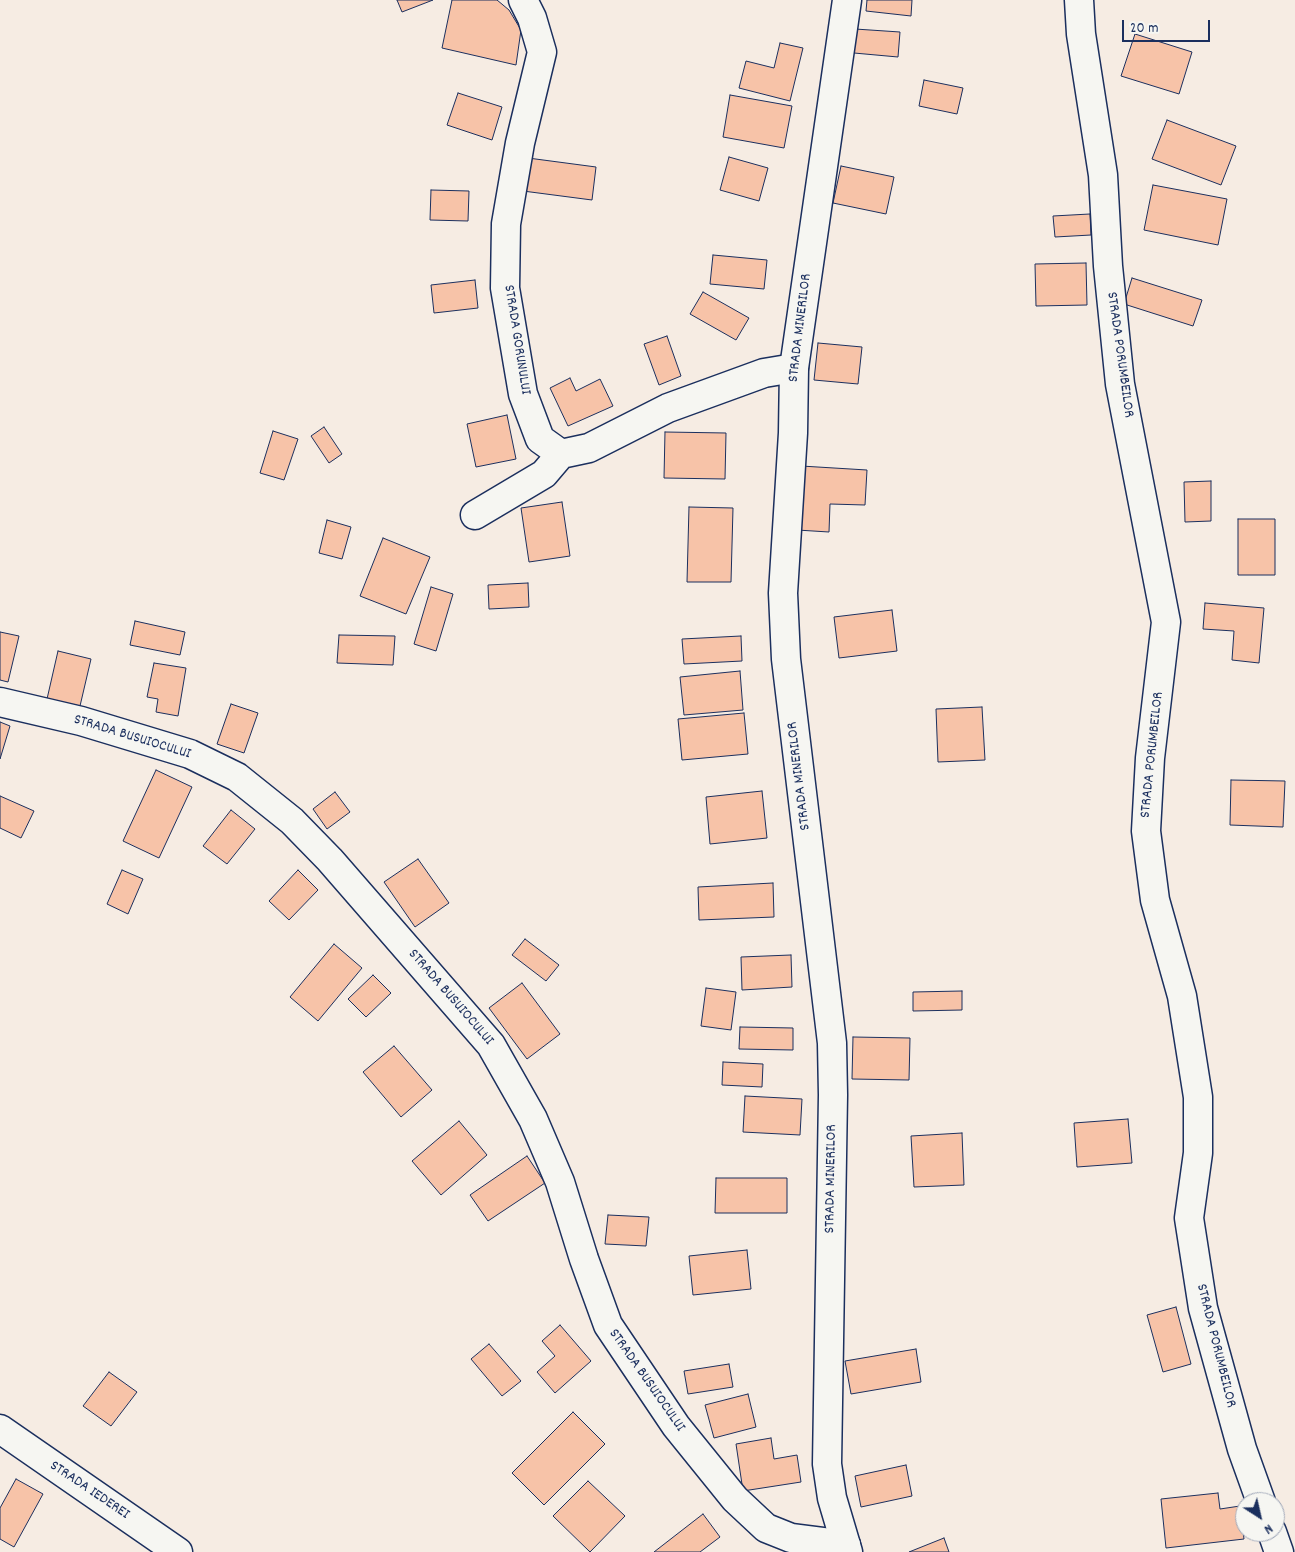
<!DOCTYPE html>
<html>
<head>
<meta charset="utf-8">
<style>
	body { margin:0 }
	#map { position:relative; width:1295px; height:1552px; overflow:hidden; background:#f6ece3; font-family:Dekko,sans-serif }
	canvas { display:block }
	.north { position:absolute; left:1235px; top:1492px; width:50px; height:50px; box-sizing:border-box; background:#f6f6f2; border:1px solid #9ea6b7; border-radius:50%; rotate:145deg; font-size:14px; font-weight:700; line-height:20px; text-align:center; color:#1b2f5e }
	.north::after { content:''; display:block; margin:auto; width:18px; height:22px; background:#1b2f5e; clip-path:polygon(50% 0,100% 100%,50% 72%,0 100%) }
	.scale { position:absolute; left:1122px; top:20px; width:88px; height:22px; box-sizing:border-box; border:2px solid #1b2f5e; border-top:0; padding-left:6px; font-size:15px; line-height:18px; white-space:nowrap; color:#1b2f5e; -webkit-text-stroke:4px #f6f6f2; paint-order:stroke }
</style>
</head>
<body>
<div id="map">
<canvas width="1295" height="1552"></canvas>
<div class="north">N</div>
<div class="scale">20 m</div>
</div>
<script>
const context = document.querySelector('canvas').getContext('2d');
context.lineJoin = 'round';
function fillPath(path, color) { context.fillStyle = color; context.fill(path, 'evenodd'); }
const toPath = rows => new Path2D(rows.map(r => 'M' + r).join(''));
function trace(path, color, width, dash) { context.strokeStyle = color; context.lineWidth = width; context.lineCap = dash ? 'butt' : 'round'; context.setLineDash(dash || []); context.stroke(path); }
function write(font, color, halo, rows, align = 'center') {
  context.font = font + ' Dekko,sans-serif'; context.lineWidth = 4; context.setLineDash([]); context.textBaseline = 'middle'; context.strokeStyle = halo; context.fillStyle = color; for (const [text, x, y, turn = 0] of rows) {
    context.save(); context.translate(x, y); context.rotate((+turn || 0) * Math.PI / 180); context.textAlign = isNaN(turn) ? turn : align; if (halo) context.strokeText(text, 0, 0); context.fillText(text, 0, 0); context.restore();
  }
}
const building = toPath([
	[397,0,433,0,402,12,397,0],
	[452,0,497,0,509,10,521,30,516,65,442,48,452,0],
	[867,0,912,0,911,16,866,11,867,0],
	[855,29,900,32,898,57,854,53,855,29],
	[1135,34,1192,52,1179,94,1121,76,1135,34],
	[780,43,803,48,790,101,739,88,746,61,774,68,780,43],
	[924,80,963,88,957,114,919,106,924,80],
	[458,93,502,107,492,140,447,125,458,93],
	[730,95,792,106,784,148,723,137,730,95],
	[1167,120,1236,146,1221,185,1152,159,1167,120],
	[729,157,768,168,759,201,720,190,729,157],
	[528,158,596,167,592,200,523,191,528,158],
	[841,166,894,177,886,214,833,203,841,166],
	[1153,185,1227,199,1218,245,1144,230,1153,185],
	[431,190,469,191,468,221,430,220,431,190],
	[1090,214,1091,235,1055,237,1053,216,1090,214],
	[713,255,767,260,764,289,710,284,713,255],
	[1086,263,1087,305,1036,306,1035,264,1086,263],
	[1132,278,1202,300,1193,326,1124,304,1132,278],
	[475,280,478,308,434,313,431,285,475,280],
	[703,292,749,318,736,340,690,314,703,292],
	[667,336,681,376,659,385,644,344,667,336],
	[818,343,862,347,858,384,814,380,818,343],
	[570,378,576,391,600,379,613,406,568,426,550,388,570,378],
	[507,415,516,459,476,467,467,424,507,415],
	[324,427,342,454,329,463,311,436,324,427],
	[273,431,298,439,284,480,260,473,273,431],
	[665,432,726,433,725,479,664,478,665,432],
	[801,466,867,470,865,505,830,504,829,532,797,530,801,466],
	[1211,481,1211,521,1185,522,1184,482,1211,481],
	[562,502,570,556,529,562,521,508,562,502],
	[689,507,733,508,731,582,687,582,689,507],
	[1238,519,1275,519,1275,575,1238,575,1238,519],
	[327,520,351,527,342,559,319,553,327,520],
	[383,538,430,557,406,614,360,596,383,538],
	[528,583,529,607,489,609,488,585,528,583],
	[431,587,453,594,436,651,414,644,431,587],
	[1205,603,1264,608,1259,663,1232,660,1234,631,1203,629,1205,603],
	[892,610,897,651,839,658,834,617,892,610],
	[135,621,185,632,180,655,130,645,135,621],
	[0,632,19,636,8,682,0,680,0,632],
	[339,635,395,636,393,665,337,663,339,635],
	[741,636,742,661,684,664,682,639,741,636],
	[58,651,91,659,80,706,47,699,58,651],
	[154,663,186,668,178,716,156,712,158,699,147,697,154,663],
	[740,671,743,710,684,715,680,677,740,671],
	[231,704,258,713,244,753,217,744,231,704],
	[982,707,985,760,938,762,936,709,982,707],
	[744,713,748,754,682,760,678,719,744,713],
	[0,722,10,726,0,759,0,722],
	[156,770,192,787,159,858,123,841,156,770],
	[1231,780,1285,781,1283,827,1230,825,1231,780],
	[762,791,767,838,710,844,706,797,762,791],
	[335,792,350,812,327,829,313,809,335,792],
	[0,796,34,811,21,838,0,828,0,796],
	[231,810,255,829,227,864,203,846,231,810],
	[418,859,449,903,415,927,384,882,418,859],
	[122,870,143,879,128,914,107,904,122,870],
	[298,870,318,890,289,920,269,901,298,870],
	[773,883,774,917,699,920,698,887,773,883],
	[525,939,559,965,546,981,512,955,525,939],
	[334,944,362,968,318,1021,290,997,334,944],
	[791,955,792,987,742,990,741,957,791,955],
	[373,975,391,993,366,1017,348,999,373,975],
	[522,983,560,1034,527,1059,489,1008,522,983],
	[706,988,736,992,731,1030,701,1026,706,988],
	[962,991,962,1010,913,1011,913,992,962,991],
	[740,1027,793,1028,793,1050,739,1049,740,1027],
	[853,1037,910,1038,909,1080,852,1079,853,1037],
	[394,1046,432,1090,401,1117,363,1072,394,1046],
	[723,1062,763,1064,762,1087,722,1085,723,1062],
	[745,1096,802,1099,800,1135,743,1132,745,1096],
	[1128,1119,1132,1163,1077,1167,1074,1123,1128,1119],
	[459,1121,487,1155,441,1195,412,1161,459,1121],
	[962,1133,964,1185,914,1187,911,1136,962,1133],
	[527,1156,545,1183,488,1221,470,1195,527,1156],
	[716,1178,787,1178,787,1213,715,1213,716,1178],
	[608,1215,649,1217,646,1246,605,1244,608,1215],
	[747,1250,751,1289,693,1295,689,1256,747,1250],
	[1176,1307,1191,1364,1163,1372,1147,1315,1176,1307],
	[560,1325,591,1361,555,1393,537,1372,555,1356,542,1341,560,1325],
	[489,1344,521,1381,502,1396,471,1359,489,1344],
	[916,1349,921,1382,851,1394,845,1361,916,1349],
	[729,1364,733,1387,688,1394,684,1371,729,1364],
	[109,1372,137,1392,111,1426,83,1406,109,1372],
	[748,1394,756,1427,714,1438,705,1405,748,1394],
	[573,1412,605,1444,544,1505,512,1473,573,1412],
	[771,1438,774,1459,797,1455,801,1482,743,1491,736,1444,771,1438],
	[906,1465,912,1496,861,1507,855,1476,906,1465],
	[16,1479,43,1494,14,1547,0,1539,0,1508,16,1479],
	[588,1481,625,1516,590,1552,553,1516,588,1481],
	[1218,1493,1220,1509,1240,1506,1244,1539,1166,1548,1161,1499,1218,1493],
	[703,1514,720,1537,700,1552,654,1552,703,1514],
	[944,1538,949,1552,909,1552,944,1538]
]);
const minor = toPath([
	[523,0,532,18,542,52,520,143,506,224,505,288,523,394,540,439,561,454,589,448,668,408,764,373,794,368],
	[1079,0,1081,34,1103,175,1108,266,1120,384,1166,622,1150,758,1146,831,1155,900,1182,996,1198,1097,1198,1153,1189,1218,1203,1308,1242,1449,1261,1502],
	[475,515,544,474,561,454],
	[0,702,81,721,190,754,237,777,292,821,330,860,491,1045,533,1119,560,1182,584,1259,608,1325,676,1426,735,1499,766,1528,791,1538,846,1545],
	[0,1429,178,1552],
	[1272,1532,1279,1552]
]);
const secondary = toPath([
	[847,0,794,368,793,433,783,593,786,659,832,1043,833,1095,827,1464,832,1498,848,1552]
]);
const streetNames = [
	["STRADA MINERILOR",801,328,-83],
	["STRADA GORUNULUI",516,340,81],
	["STRADA PORUMBEILOR",1119,355,82],
	["STRADA BUSUIOCULUI",132,738,17],
	["STRADA PORUMBEILOR",1153,755,-84],
	["STRADA MINERILOR",800,776,-97],
	["STRADA BUSUIOCULUI",450,998,49],
	["STRADA MINERILOR",832,1179,-89],
	["STRADA PORUMBEILOR",1215,1346,76],
	["STRADA BUSUIOCULUI",646,1381,55],
	["STRADA IEDEREI",89,1491,34]
];
fillPath(building, '#f7c3a8');
trace(building, '#1b2f5e', 1);
trace(minor, '#1b2f5e', 31);
trace(secondary, '#1b2f5e', 31);
trace(minor, '#f6f6f2', 28);
trace(secondary, '#f6f6f2', 28);
write('15px', '#1b2f5e', '#f6f6f2', streetNames);
</script>
</body>
</html>
